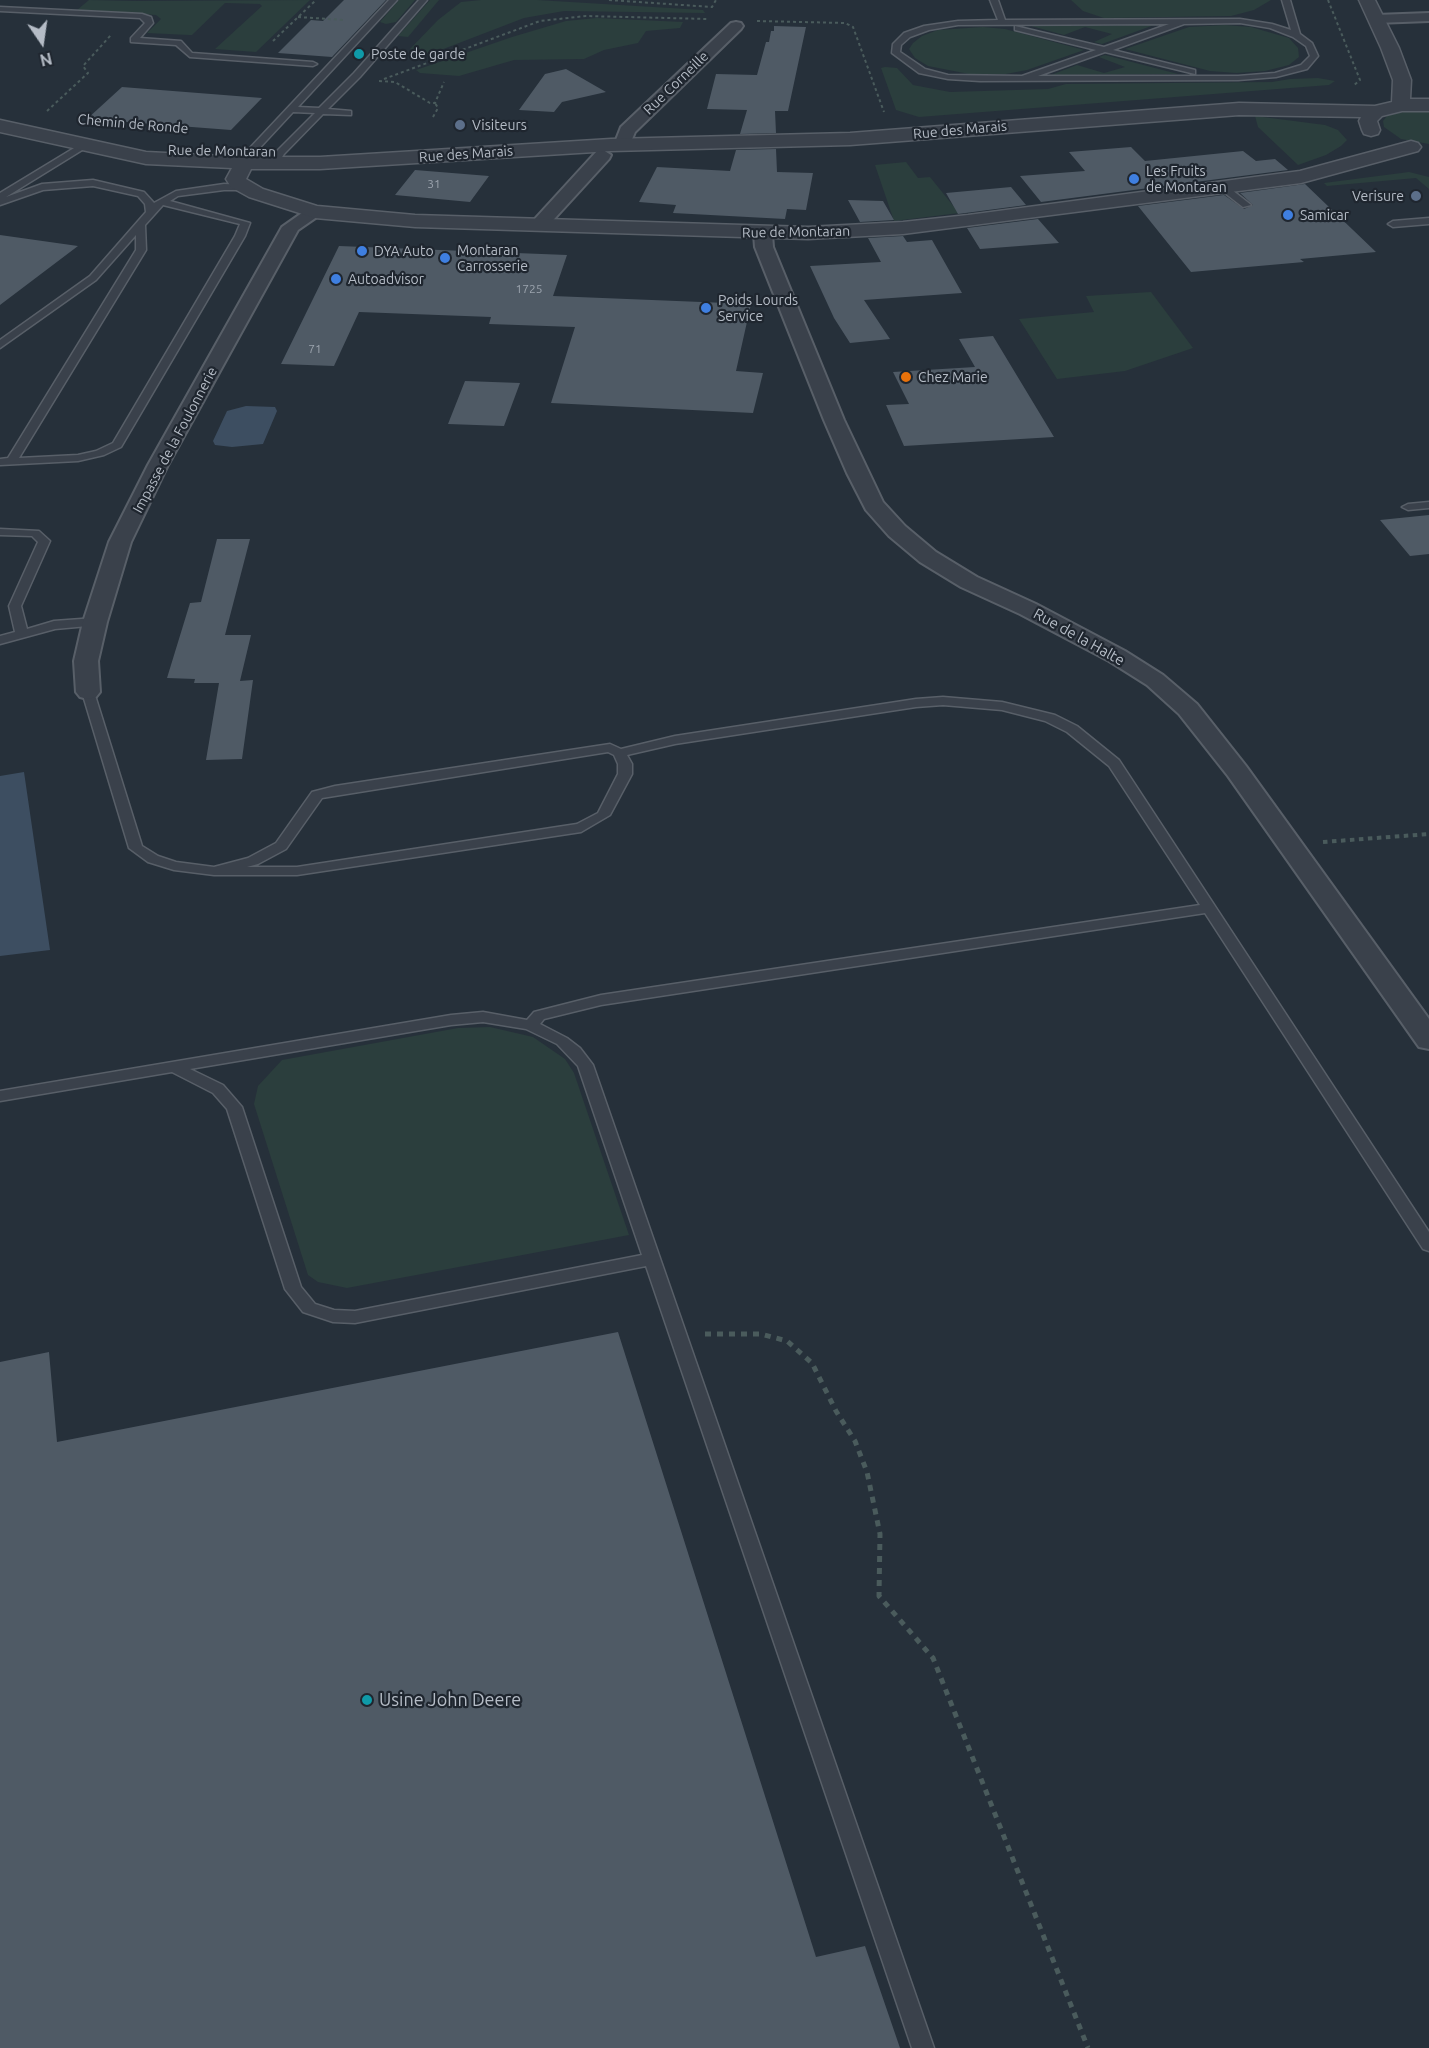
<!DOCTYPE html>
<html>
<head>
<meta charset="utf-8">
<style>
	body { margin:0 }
	#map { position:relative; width:1429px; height:2048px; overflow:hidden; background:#26303a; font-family:Ubuntu,sans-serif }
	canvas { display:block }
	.north { position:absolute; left:12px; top:12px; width:60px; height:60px; -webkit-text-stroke:4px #1f262f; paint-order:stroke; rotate:167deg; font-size:16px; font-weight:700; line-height:24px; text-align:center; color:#b5bcc6 }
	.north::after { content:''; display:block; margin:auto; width:21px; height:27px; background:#b5bcc6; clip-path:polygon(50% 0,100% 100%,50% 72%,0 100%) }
</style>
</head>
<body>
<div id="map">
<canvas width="1429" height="2048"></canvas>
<div class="north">N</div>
</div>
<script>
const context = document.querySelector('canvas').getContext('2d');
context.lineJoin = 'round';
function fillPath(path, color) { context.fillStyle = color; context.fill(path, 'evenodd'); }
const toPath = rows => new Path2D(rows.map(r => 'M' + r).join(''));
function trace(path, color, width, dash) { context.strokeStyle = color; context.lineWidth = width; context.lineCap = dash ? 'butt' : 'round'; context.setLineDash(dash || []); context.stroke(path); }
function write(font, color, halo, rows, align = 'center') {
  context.font = font + ' Ubuntu,sans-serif'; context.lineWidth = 4.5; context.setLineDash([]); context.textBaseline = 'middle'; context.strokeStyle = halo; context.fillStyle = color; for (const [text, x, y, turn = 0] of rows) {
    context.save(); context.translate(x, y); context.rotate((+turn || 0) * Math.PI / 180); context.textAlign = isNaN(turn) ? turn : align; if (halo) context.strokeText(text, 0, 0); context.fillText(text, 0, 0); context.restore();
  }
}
const green = toPath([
	[89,0,135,1,310,0,256,52,215,49,262,6,260,4,225,3,192,35,189,35,147,33,161,19,156,15,77,10],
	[399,0,415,0,396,22,386,24,380,22],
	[430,0,439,0,408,37,398,36],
	[481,0,537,0,703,10,705,13,564,11,524,18,433,53,419,54,410,49,438,20,461,2],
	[1071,0,1271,0,1254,10,1231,16,1104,18,1083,11],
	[597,18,683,22,680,28,646,31,638,43,604,50,584,59,514,60,459,76,420,73,416,70,512,37,566,21],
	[1154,25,1102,44,1094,42,1112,34,1085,27,1064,35,1031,26],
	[1225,25,1251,27,1289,38,1298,48,1299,57,1289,65,1265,71,1236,73,1210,71,1125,49,1189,27],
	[983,27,1005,29,1084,50,1027,70,1006,74,969,74,928,66,915,58,909,49,913,43,922,36,938,30],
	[1105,55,1178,74,1051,75,1077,65,1104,73,1125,67,1099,57],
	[885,67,897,68,913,85,950,92,1048,89,1066,84,1272,82,1290,79,1318,78,1335,81,1329,85,919,117,896,110,881,68],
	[1411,110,1429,110,1429,144,1401,139,1384,127,1383,121,1387,116],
	[1255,116,1325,125,1338,130,1347,140,1341,146,1326,155,1298,165,1258,127],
	[906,162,918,178,930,177,959,213,894,221,875,165],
	[1409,172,1429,177,1429,189,1416,178,1327,186,1324,183],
	[1151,292,1193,348,1125,371,1057,379,1019,319,1094,312,1086,296],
	[490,1027,533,1037,565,1059,574,1073,629,1235,347,1288,318,1282,308,1275,254,1104,258,1086,282,1060,458,1028]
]);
const water = toPath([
	[246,406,275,407,277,411,263,444,232,447,215,445,213,441,227,411],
	[24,772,50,950,0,956,0,776]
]);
const building = toPath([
	[344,0,386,0,332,57,278,53,311,20,323,21],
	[774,26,806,27,788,111,775,111,776,133,740,134,747,110,707,109,716,74,757,75,766,42,769,42,771,31,774,31],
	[566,69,606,92,562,102,554,112,519,110,545,74],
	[122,87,262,98,231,130,87,119],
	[1131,147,1145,161,1243,151,1256,161,1275,159,1288,170,1041,202,1020,176,1085,171,1069,152],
	[776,149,777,172,813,173,806,210,787,209,785,219,673,213,676,205,639,202,657,167,730,171,736,150],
	[415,170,489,176,470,202,395,195],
	[1305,184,1376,252,1300,259,1304,262,1191,272,1138,206,1224,195,1244,209,1253,205,1240,193],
	[1011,187,1026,205,958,214,946,193],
	[848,200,883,201,894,220,860,222],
	[1038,219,1059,243,980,249,967,228],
	[0,235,78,246,0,305],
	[903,236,907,242,932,240,962,293,864,300,890,339,850,343,834,318,810,266,881,262,868,238],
	[339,246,567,255,553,296,751,304,736,371,763,373,753,413,551,403,575,327,489,324,491,317,359,312,334,366,281,364],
	[993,336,1054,437,904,446,886,405,909,404,893,372,975,367,959,339],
	[465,381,520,383,504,426,448,424],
	[1429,515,1429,554,1410,556,1380,520],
	[217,539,250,539,225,635,251,635,240,681,253,680,242,759,206,760,219,683,194,683,195,679,167,678,190,603,201,602],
	[618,1332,816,1957,865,1946,900,2048,0,2048,0,1362,49,1352,57,1442]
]);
const pathFar2 = toPath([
	[609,0,712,7,716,0],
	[1328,0,1360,80,1353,86],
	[298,17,344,20],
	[757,21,845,23,853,27,884,112],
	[273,41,316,0],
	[384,79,540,21,586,16,708,19],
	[379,81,395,82,430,103,435,103,444,82],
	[47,111,88,73,83,66,111,35],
	[433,117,438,108,435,103]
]);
const pathFar1 = toPath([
	[1323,842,1429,834]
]);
const path = toPath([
	[705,1334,761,1334,787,1341,812,1363,836,1411,855,1441,867,1472,880,1534,879,1596,933,1658,1088,2048]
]);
const service = toPath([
	[389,0,397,0,298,107,319,108,354,73,419,0,427,0,360,77,328,109,351,111,351,115,323,114,284,154,277,165,271,165,270,163,277,151,315,113,293,112,254,154,247,165,241,165,240,163,247,151,389,0],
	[990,0,998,0,1005,20,1240,19,1272,24,1291,30,1282,0,1290,0,1300,34,1312,43,1318,56,1307,69,1276,77,1238,80,980,81,948,79,919,73,892,53,893,44,904,33,924,26,958,21,998,20,990,0],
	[1240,23,1270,28,1293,37,1306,46,1310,56,1301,65,1275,73,1238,76,1038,76,1105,52,1195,74,1195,70,1113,50,1184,24,1240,23],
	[1169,24,1104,47,1015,26,1015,30,1096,50,1022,76,948,75,925,69,900,52,901,45,910,37,929,30,958,25,1169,24],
	[0,7,142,14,151,17,153,23,140,38,181,41,192,53,313,62,317,64,313,66,190,57,176,45,131,42,131,38,145,23,140,18,0,11,0,7],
	[84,142,88,145,87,147,6,197,42,184,93,180,144,192,154,203,176,191,224,184,247,185,252,188,250,190,224,190,178,196,170,201,250,223,245,236,121,447,104,455,78,461,0,465,0,459,8,458,136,250,136,235,96,280,0,348,0,340,90,276,146,212,145,204,138,196,93,186,43,190,0,205,0,193,84,142],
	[163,205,240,224,235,236,113,443,96,451,78,455,19,458,146,250,145,225,163,205],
	[1221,186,1227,186,1251,205,1243,207,1221,190,1221,186],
	[1429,218,1429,224,1393,227,1388,224,1393,221,1429,218],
	[1429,502,1429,508,1408,510,1402,507,1408,504,1429,502],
	[0,529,39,531,50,541,21,606,27,629,54,621,95,618,101,622,99,625,55,629,0,644,0,636,15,632,9,606,38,542,32,536,0,535,0,529],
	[88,688,94,692,142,846,158,856,176,862,214,867,248,858,276,843,312,792,335,786,610,744,621,749,675,736,916,699,943,697,1002,702,1055,715,1077,726,1119,760,1429,1232,1429,1251,1423,1249,1205,913,601,1005,544,1019,540,1024,567,1038,580,1048,593,1065,934,2048,912,2048,646,1266,355,1323,333,1322,303,1312,285,1289,227,1109,213,1093,172,1072,0,1101,0,1091,451,1015,483,1012,527,1020,534,1012,601,995,1200,905,1109,766,1067,732,1045,721,1002,710,943,705,916,707,675,744,627,755,632,764,632,774,610,815,581,832,297,875,214,875,174,870,148,862,129,848,82,692,88,688],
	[608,752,614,755,618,764,618,774,598,813,577,824,297,867,247,867,258,864,286,849,322,798,608,752],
	[483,1022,526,1029,557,1044,578,1066,642,1255,355,1311,334,1310,315,1304,301,1287,242,1107,223,1085,190,1069,451,1025,483,1022]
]);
const minor = toPath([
	[1429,13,1429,21,1376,23,1369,19,1376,15,1429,13],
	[736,22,741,23,743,26,741,29,635,132,628,149,616,149,614,145,621,127,731,23,736,22],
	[603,150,611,155,609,159,545,229,533,229,530,225,533,221,597,151,603,150],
	[315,207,321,208,324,212,298,230,168,465,131,542,107,622,98,661,100,692,96,697,88,699,80,697,76,692,74,661,83,622,109,542,148,465,282,227,309,208,315,207],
	[763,229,769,230,772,234,773,247,844,420,883,502,905,526,936,552,977,577,1036,604,1125,651,1163,675,1197,704,1246,766,1429,1019,1429,1049,1419,1047,1228,776,1179,714,1147,685,1109,661,1020,614,961,587,920,562,889,536,866,510,847,473,824,420,755,247,754,234,757,230,763,229]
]);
const tertiary = toPath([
	[1359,0,1375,0,1399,48,1411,80,1410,99,1429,99,1429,111,1402,111,1382,116,1377,121,1380,130,1378,134,1371,136,1364,134,1362,130,1359,121,1361,117,1239,115,850,145,611,151,320,169,251,169,246,179,263,189,317,206,415,215,808,227,903,222,968,215,1300,171,1411,141,1418,143,1421,147,1418,151,1301,183,903,234,808,239,415,227,315,218,249,197,231,187,226,179,232,168,146,164,0,132,0,120,146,152,244,157,320,157,611,139,850,133,1239,103,1375,106,1392,102,1393,80,1381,48,1359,0]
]);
const markers = [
	[359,54,6,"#0f9aa8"],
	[460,125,6,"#5c6f8a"],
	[1134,179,6,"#3f7fe0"],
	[1416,196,6,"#5c6f8a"],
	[1288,215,6,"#3f7fe0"],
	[362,251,6,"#3f7fe0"],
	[445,258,6,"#3f7fe0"],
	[336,279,6,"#3f7fe0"],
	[706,308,6,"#3f7fe0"],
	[906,377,6,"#e8710a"],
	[367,1700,6,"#0f9aa8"]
];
const numberNames = [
	["31",434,184],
	["1725",529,289],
	["71",315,349]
];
const farPoinames = [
	["Poste de garde",371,54],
	["Visiteurs",472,125],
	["Les Fruits",1146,171],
	["de Montaran",1146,187],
	["Verisure",1404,196,"right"],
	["Samicar",1300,215],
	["Montaran",457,250],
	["Carrosserie",457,266],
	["DYA Auto",374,251],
	["Autoadvisor",348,279],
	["Poids Lourds",718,300],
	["Service",718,316],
	["Chez Marie",918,377]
];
const farStreetnames = [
	["Rue Corneille",676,83,-44],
	["Chemin de Ronde",133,124,5],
	["Rue des Marais",960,130,-5],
	["Rue de Montaran",222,151,1],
	["Rue des Marais",466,154,-4],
	["Rue de Montaran",796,232,-1],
	["Impasse de la Foulonnerie",175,440,-62]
];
const streetNames = [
	["Rue de la Halte",1079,637,29]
];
const nearPoinames = [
	["Usine John Deere",379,1700]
];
fillPath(green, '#2b3e3d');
fillPath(water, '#3d4e61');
fillPath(building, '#4f5a65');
trace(service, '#585f68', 3);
trace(minor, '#585f68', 4);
trace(tertiary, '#585f68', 3);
trace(pathFar2, '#4a5b5c', 2, [3, 3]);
trace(pathFar1, '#4a5b5c', 4, [4.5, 4.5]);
trace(path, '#4a5b5c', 5, [6, 6]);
fillPath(service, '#3a414b');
fillPath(minor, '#3a414b');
fillPath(tertiary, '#3a414b');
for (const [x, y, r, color] of markers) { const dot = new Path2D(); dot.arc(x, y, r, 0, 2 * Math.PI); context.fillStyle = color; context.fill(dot); trace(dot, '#1f262f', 2); }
write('12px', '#9ca4ae', null, numberNames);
write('14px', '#b5bcc6', '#1f262f', farPoinames, 'left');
write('14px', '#b5bcc6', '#1f262f', farStreetnames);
write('15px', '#b5bcc6', '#1f262f', streetNames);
write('18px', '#b5bcc6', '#1f262f', nearPoinames, 'left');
</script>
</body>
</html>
